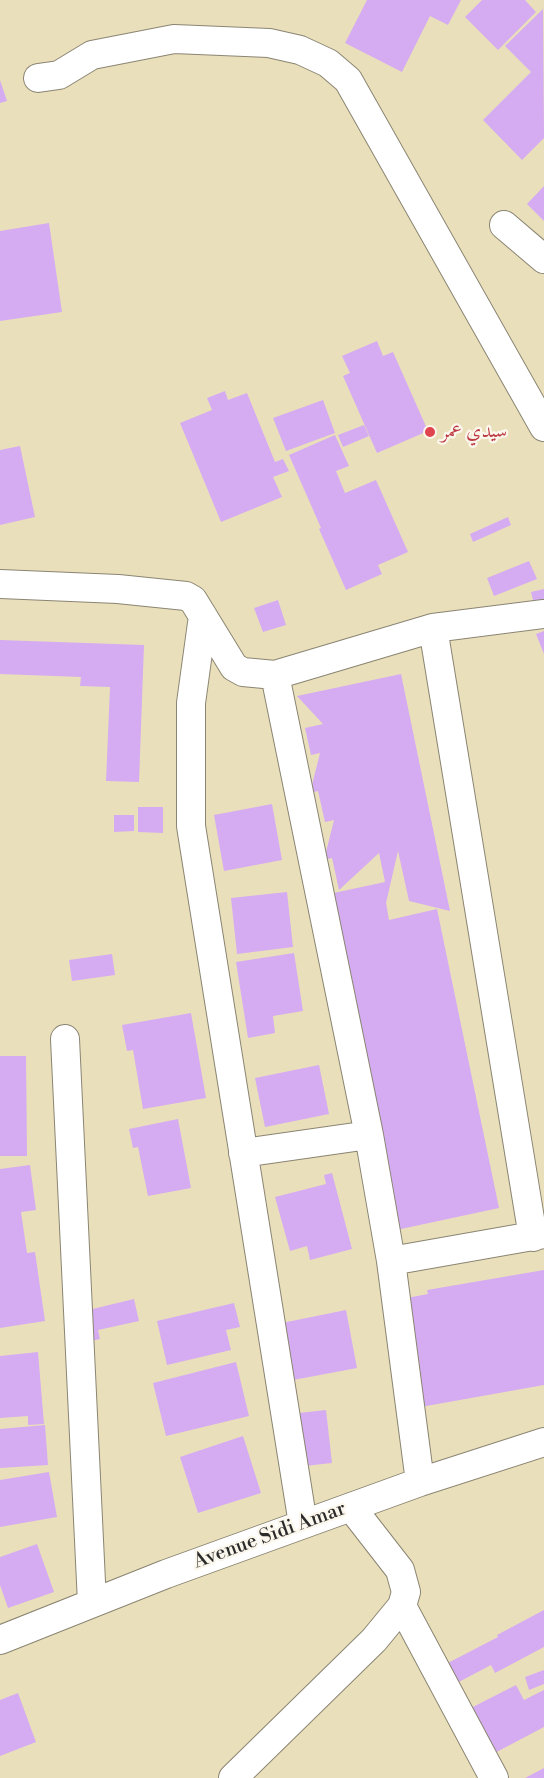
<!DOCTYPE html>
<html>
<head>
<meta charset="utf-8">
<style>
	body { margin:0 }
	canvas { display:block; background:#eadfbb }
</style>
</head>
<body>
<canvas width="544" height="1778"></canvas>
<script>
const context = document.querySelector('canvas').getContext('2d');
context.lineJoin = 'round';
function fillPath(path, color) { context.fillStyle = color; context.fill(path, 'evenodd'); }
const toPath = rows => new Path2D(rows.map(r => 'M' + r).join(''));
function trace(path, color, width, dash) { context.strokeStyle = color; context.lineWidth = width; context.lineCap = dash ? 'butt' : 'round'; context.setLineDash(dash || []); context.stroke(path); }
function write(font, color, halo, rows, align = 'center') {
  context.font = font + ' "Libre Bodoni",Amiri,serif'; context.lineWidth = 4.5; context.setLineDash([]); context.textBaseline = 'middle'; context.strokeStyle = halo; context.fillStyle = color; for (const [text, x, y, turn = 0] of rows) {
    context.save(); context.translate(x, y); context.rotate((+turn || 0) * Math.PI / 180); context.textAlign = isNaN(turn) ? turn : align; if (halo) context.strokeText(text, 0, 0); context.fillText(text, 0, 0); context.restore();
  }
}
const building = toPath([
	[367,0,461,0,448,25,430,16,402,72,345,43],
	[482,0,525,0,536,12,498,50,465,17],
	[543,9,544,138,522,160,483,120,531,72,505,46],
	[0,80,7,101,0,103],
	[544,186,544,221,527,204],
	[49,223,62,312,0,321,0,231],
	[377,341,383,356,393,352,428,431,377,453,343,376,350,373,342,356],
	[225,391,228,400,247,393,275,462,283,459,289,471,273,477,282,497,221,522,180,423,212,410,207,398],
	[323,400,335,433,286,451,273,418],
	[364,425,369,436,343,447,338,435],
	[335,435,349,466,336,471,345,493,376,480,408,552,378,565,382,574,346,590,319,529,321,528,289,455],
	[20,446,35,517,0,525,0,450],
	[508,517,511,525,473,542,470,534],
	[529,561,537,579,494,596,487,578],
	[544,589,544,601,534,604,531,592],
	[278,600,286,625,263,632,254,608],
	[544,631,544,654,536,634],
	[0,640,144,645,139,782,106,781,110,687,80,686,81,677,0,674],
	[401,674,450,911,409,901,398,851,386,903,389,920,437,909,499,1208,387,1232,329,894,385,882,379,853,339,890,332,858,324,860,334,820,325,822,318,791,310,793,320,753,311,755,305,728,323,724,297,696],
	[272,804,282,860,224,871,214,815],
	[138,807,163,807,163,833,138,832],
	[114,815,134,815,134,831,114,832],
	[287,892,293,947,237,954,231,898],
	[294,953,303,1011,273,1016,275,1033,248,1038,236,962],
	[112,954,115,975,72,981,69,960],
	[191,1013,206,1098,143,1109,133,1050,127,1051,122,1025],
	[0,1056,26,1056,27,1156,0,1156],
	[319,1065,329,1114,265,1127,255,1078],
	[178,1119,191,1188,148,1196,138,1147,133,1148,129,1129],
	[30,1165,36,1210,21,1212,27,1253,35,1252,45,1321,0,1328,0,1169],
	[332,1173,352,1249,310,1260,307,1246,290,1251,275,1197,326,1184,324,1175],
	[544,1270,544,1385,415,1408,396,1300,428,1294,427,1290],
	[134,1299,139,1321,98,1330,100,1339,87,1342,80,1312],
	[234,1303,240,1327,226,1330,231,1350,167,1365,157,1321],
	[346,1310,357,1368,288,1381,277,1324],
	[38,1352,44,1424,28,1425,28,1416,0,1418,0,1356],
	[236,1362,249,1416,166,1436,153,1383],
	[326,1410,332,1463,286,1468,281,1415],
	[45,1425,48,1465,0,1468,0,1429],
	[243,1436,261,1493,198,1513,180,1457],
	[49,1472,57,1517,0,1527,0,1480],
	[37,1544,54,1592,8,1608,0,1585,0,1557],
	[544,1610,544,1647,495,1673,491,1665,455,1684,444,1665,498,1637,497,1635],
	[544,1670,544,1684,529,1690,525,1677],
	[516,1685,524,1700,544,1690,544,1727,489,1756,465,1711],
	[18,1693,36,1742,0,1756,0,1700],
	[544,1768,544,1778,525,1778]
]);
const minor = toPath([
	[38,78,59,75,92,55,174,39,269,43,300,50,328,63,348,80,544,427],
	[504,225,544,259],
	[0,584,118,589,186,596,193,600,234,667,243,672,275,675,433,628,544,614],
	[203,616,191,703,191,826,303,1524],
	[433,628,533,1237],
	[275,675,369,1135,391,1261,420,1482],
	[65,1039,92,1603],
	[243,1153,369,1135],
	[391,1261,544,1234],
	[402,1606,494,1778],
	[0,1640,166,1574,420,1482,544,1442],
	[233,1778,374,1640,402,1606,406,1592,400,1570,351,1507]
]);
const markers = [
	[430,432,6,"#e0444e"]
];
const healthNames = [
	["سيدي عمر",441,432]
];
const streetNames = [
	["Avenue Sidi Amar",270,1536,-20]
];
fillPath(building, '#d5acf2');
trace(minor, '#8a8573', 30);
trace(minor, '#fff', 28);
for (const [x, y, r, color] of markers) { const dot = new Path2D(); dot.arc(x, y, r, 0, 2 * Math.PI); context.fillStyle = color; context.fill(dot); trace(dot, '#fbf7ec', 2); }
write('20px', '#be3a42', '#fbf7ec', healthNames, 'left');
write('20px', '#2b2b2b', '#fbf7ec', streetNames);
</script>
</body>
</html>
